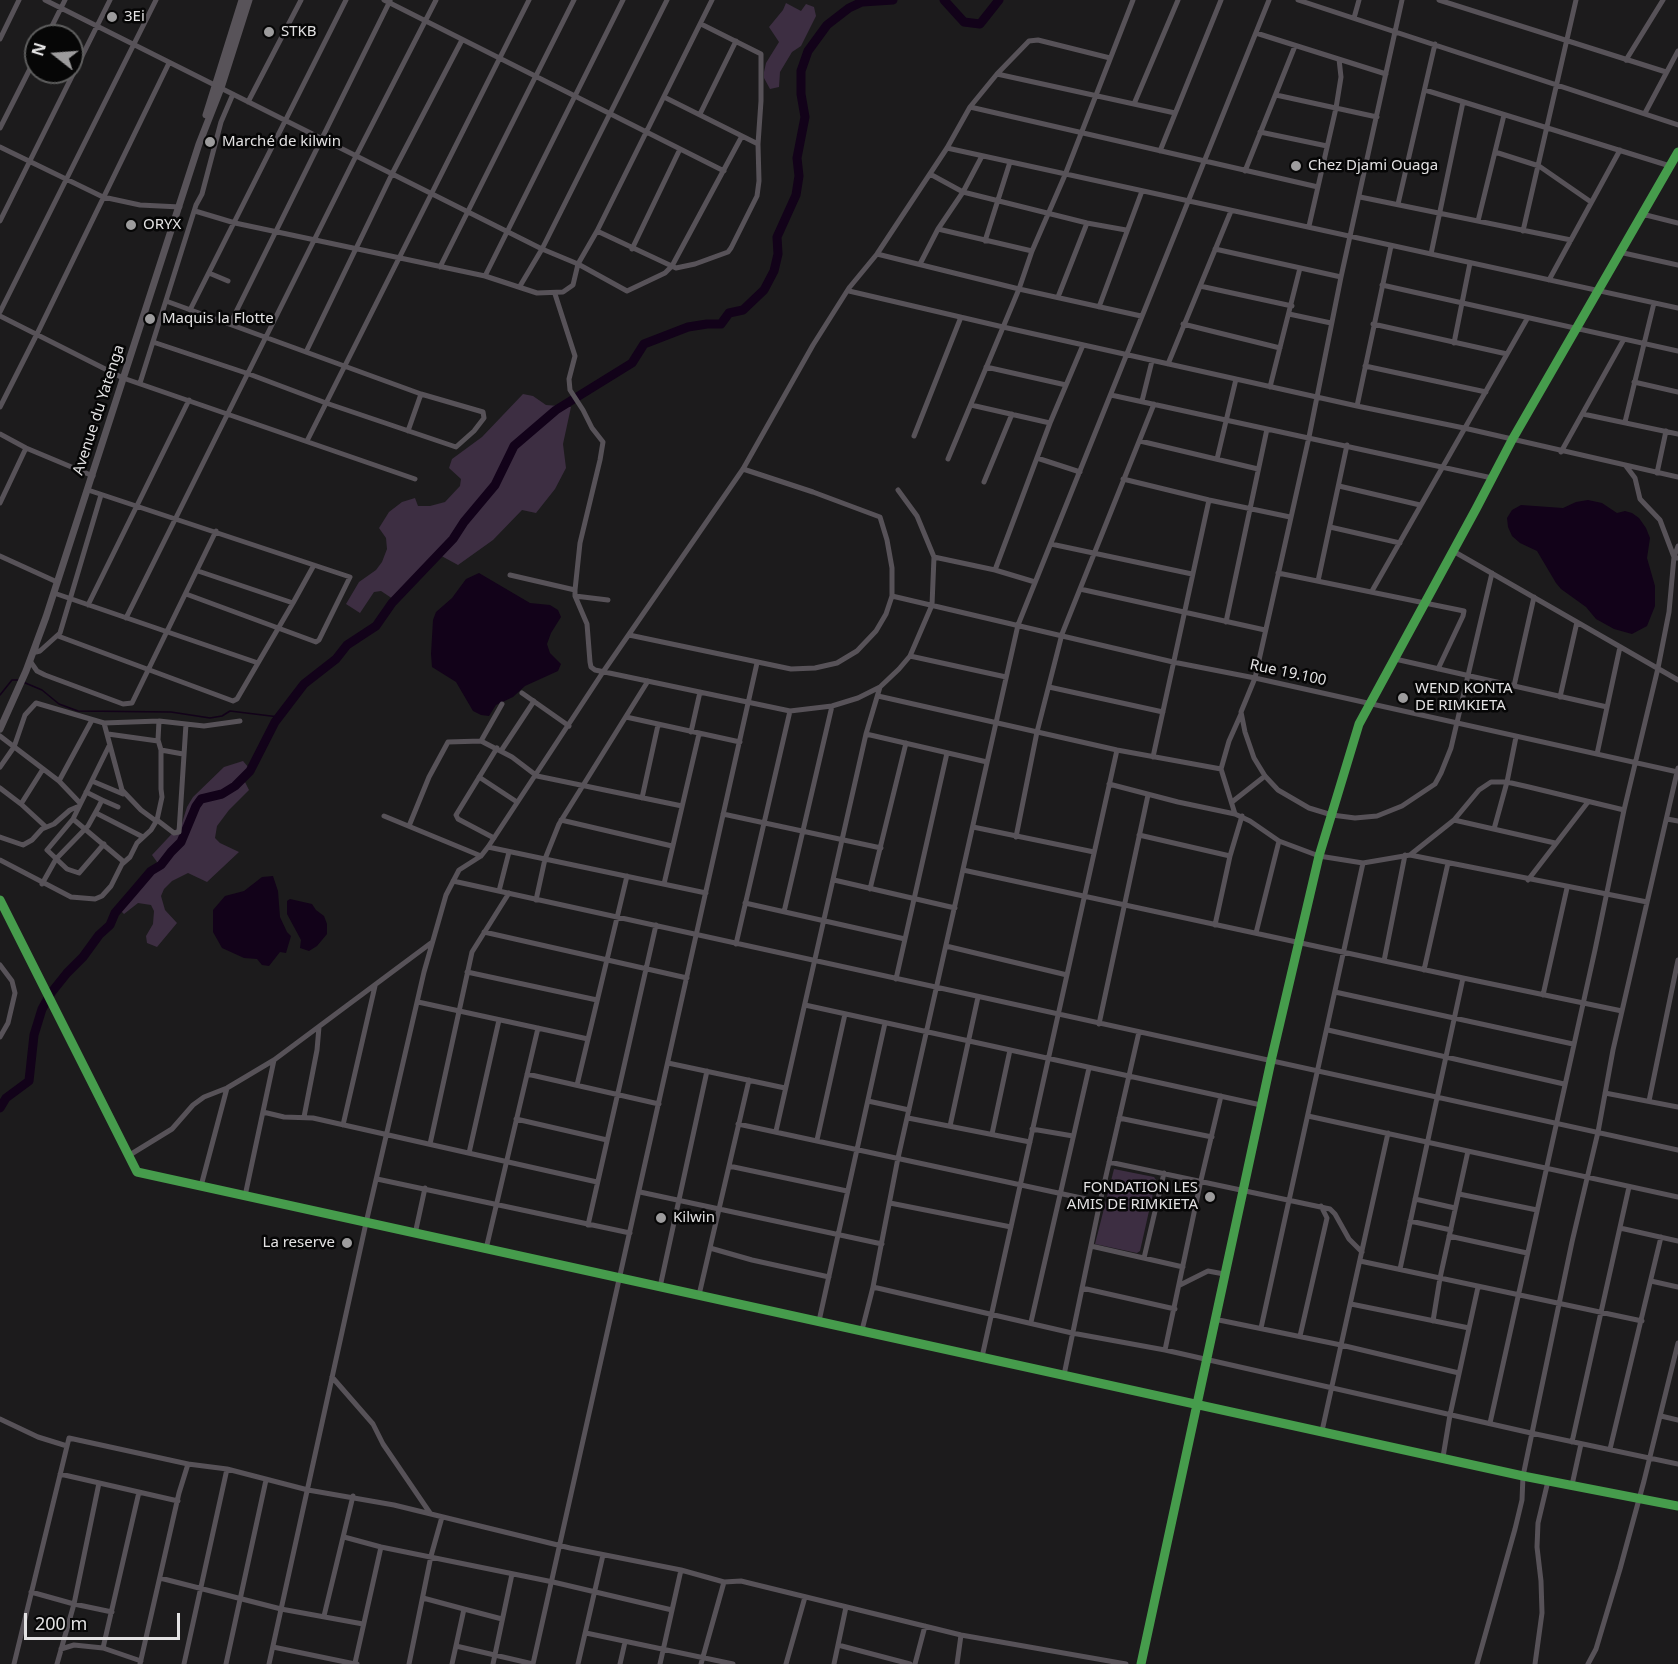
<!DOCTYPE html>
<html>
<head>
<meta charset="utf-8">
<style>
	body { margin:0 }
	#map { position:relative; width:1678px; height:1664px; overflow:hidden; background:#1c1b1c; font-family:"Noto Sans",sans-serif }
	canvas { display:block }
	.north { position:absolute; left:24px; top:24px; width:60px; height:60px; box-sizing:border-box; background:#060606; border:2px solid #5e5e5e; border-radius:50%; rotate:287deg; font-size:16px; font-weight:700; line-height:24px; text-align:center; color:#e3e2e3 }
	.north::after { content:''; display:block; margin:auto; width:21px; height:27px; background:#9d9c9d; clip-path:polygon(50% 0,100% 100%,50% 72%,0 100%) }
	.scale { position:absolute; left:24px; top:1613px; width:156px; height:27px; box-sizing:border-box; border:3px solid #e3e2e3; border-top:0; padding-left:8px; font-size:18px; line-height:21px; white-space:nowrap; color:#e3e2e3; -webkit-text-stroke:4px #060606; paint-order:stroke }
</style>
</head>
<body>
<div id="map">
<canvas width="1678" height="1664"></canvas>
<div class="north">N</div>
<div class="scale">200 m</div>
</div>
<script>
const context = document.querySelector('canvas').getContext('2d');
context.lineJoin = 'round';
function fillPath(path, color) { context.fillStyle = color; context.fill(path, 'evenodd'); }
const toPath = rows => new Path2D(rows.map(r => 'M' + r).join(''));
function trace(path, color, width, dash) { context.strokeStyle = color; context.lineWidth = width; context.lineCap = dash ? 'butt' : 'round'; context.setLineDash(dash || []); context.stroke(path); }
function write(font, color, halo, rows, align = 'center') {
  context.font = font + ' "Noto Sans",sans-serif'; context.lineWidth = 5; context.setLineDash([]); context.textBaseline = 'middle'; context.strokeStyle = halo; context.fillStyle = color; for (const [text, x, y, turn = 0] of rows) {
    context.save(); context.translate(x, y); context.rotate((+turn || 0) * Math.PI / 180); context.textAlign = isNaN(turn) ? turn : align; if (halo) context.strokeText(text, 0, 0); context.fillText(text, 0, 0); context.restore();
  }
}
const green = toPath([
	[786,3,801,11,806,4,814,7,816,16,801,46,792,52,780,72,779,87,770,89,764,78,764,72,766,63,779,42,769,27,783,10],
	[523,394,533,396,546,405,571,407,563,444,566,468,555,489,536,513,522,510,493,540,458,565,436,553,393,599,381,591,374,592,360,613,346,604,359,582,376,570,382,562,387,549,386,538,379,528,389,512,402,502,415,498,418,506,430,506,445,502,460,486,461,479,449,468,452,459,482,437],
	[243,761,249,768,242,776,249,790,229,810,217,826,215,838,220,843,239,852,207,882,188,873,172,881,164,889,161,896,165,910,177,923,157,947,147,943,146,936,153,924,154,911,151,905,138,903,124,914,120,910,151,876,157,862,152,855,182,823,187,807,193,797,224,767],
	[1114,1169,1154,1177,1156,1180,1140,1251,1137,1253,1095,1244]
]);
const water = toPath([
	[1588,500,1602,503,1617,513,1625,511,1632,513,1639,518,1646,528,1650,538,1647,558,1655,586,1655,606,1647,626,1632,634,1614,629,1596,619,1586,607,1561,589,1556,583,1537,551,1520,543,1512,536,1508,527,1507,518,1512,510,1521,505,1563,508,1576,502],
	[479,573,530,603,550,605,558,610,561,617,551,633,547,644,550,653,561,664,558,671,525,686,513,697,496,705,489,716,481,715,473,711,456,682,432,667,431,654,433,620,436,612,452,598,466,579],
	[273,876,278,891,280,917,287,932,291,936,286,953,280,952,269,966,262,965,257,959,244,958,222,948,213,932,213,910,225,896,244,891,262,877],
	[290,899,312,904,316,910,324,916,327,924,327,934,317,946,309,951,300,948,301,940,287,914,287,901]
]);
const stream = toPath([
	[23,682,42,690,59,704,78,711,171,712,210,718,222,716,230,711,279,717],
	[0,695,12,680,19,680]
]);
const river = toPath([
	[944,0,964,22,980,24,999,0],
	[0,1108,6,1098,29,1081,34,1035,42,1009,51,993,67,973,83,957,99,935,110,925,115,913,134,891,151,871,161,865,171,852,181,842,196,806,201,799,222,794,235,786,250,771,275,722,304,684,336,659,347,645,376,626,392,603,453,539,464,522,495,485,514,446,556,410,632,363,644,344,688,327,707,324,721,324,729,313,743,310,764,290,774,271,778,254,777,237,796,195,799,176,797,158,805,117,801,94,801,71,808,51,827,25,849,8,862,2,893,0]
]);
const minor = toPath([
	[45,0,542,249,578,264,627,291,665,273,672,266,742,136],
	[384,0,724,171],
	[1298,0,1678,125],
	[1402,0,1341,277,1309,437,1255,678,1241,712,1245,732,1254,758,1265,776,1278,790,1309,808,1332,815,1355,818,1377,816,1402,806,1435,784,1441,773,1451,748,1492,573],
	[1439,0,1666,72],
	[1354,18,1359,0],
	[701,24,761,54,761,101,758,144],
	[1256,33,1386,74],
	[47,36,65,0],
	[0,39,19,0],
	[1110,58,1038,40,1029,41,997,74,970,107,947,148,877,254,849,288,849,291,1003,327,1357,406,1464,428,1678,477],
	[1626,60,1663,0],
	[997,74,1175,113],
	[1425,90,1670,166],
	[1276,95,1377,117],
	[248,102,301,0],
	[1134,104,1178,0],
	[970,107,1318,187],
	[1645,113,1678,51],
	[700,114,736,41],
	[0,128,36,57],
	[1260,132,1327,146],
	[0,147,103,197,140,205,180,207],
	[947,148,1678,308],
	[1160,151,1221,0],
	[1495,152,1539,166,1591,202],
	[1245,171,1295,46],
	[930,174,963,192,1087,223,1126,230],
	[1360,197,1571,240],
	[1398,204,1435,44],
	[195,211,235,223,485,276,537,293,563,292,573,285,578,264,597,231,712,0],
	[1642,214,1678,223],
	[0,221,110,0],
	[1478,221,1504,115],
	[1309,226,1336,108,1341,77,1339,59],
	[938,229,1032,251],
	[597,231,676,268,695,264,728,252,731,248,757,196,759,181,758,144,664,97],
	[1523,231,1576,0],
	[985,241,1010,162],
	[632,249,680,149],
	[1215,249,1341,277],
	[1619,252,1678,265],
	[877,254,1019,289,1141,316],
	[1431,254,1463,102],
	[920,264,938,229,963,192,982,156],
	[440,267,574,0],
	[209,273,228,281],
	[485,276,623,0],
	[1549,280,1620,150],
	[1382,285,1678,351],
	[520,286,542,249,667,0],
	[1200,286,1292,306],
	[555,294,575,356,569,379,570,390,583,410,592,428,603,442,600,460,580,543,575,590,575,596,587,624,590,662,591,667,595,670,790,711,832,706,858,698,880,687,899,669,910,656,932,605,934,557,917,516,898,490],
	[1058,297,1087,223],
	[1099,307,1142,191],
	[190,310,346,0],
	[0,312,156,0],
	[1289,314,1331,323],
	[0,316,123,378,415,479],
	[230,324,390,1],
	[1183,324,1280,348],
	[1373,324,1507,354],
	[153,342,249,374,326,403,456,447,474,431,484,418,483,412,421,394,166,301],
	[1454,343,1470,263],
	[306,352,392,174,462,40],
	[1168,364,1231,211],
	[1365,366,1486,392],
	[986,367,1066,385],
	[1634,382,1678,392],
	[140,383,196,205,202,194,221,122,233,94],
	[1270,387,1300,268],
	[1111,395,1492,478],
	[1142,401,1152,361],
	[971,405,1050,423],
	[1357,406,1391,246],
	[0,407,37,334,169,63],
	[1583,414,1678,434],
	[1625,422,1654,303],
	[408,431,421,394],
	[0,434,26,448,93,476],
	[914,436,961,317],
	[307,441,529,0],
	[1140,441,1258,469],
	[1561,452,1624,339],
	[1037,458,1080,472],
	[948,459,1019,289,1032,251,1065,175,1133,0],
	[1217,459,1236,379],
	[1626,466,1635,478,1640,499,1660,520,1674,557,1678,558],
	[1657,473,1666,431],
	[1123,479,1209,500,1290,517],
	[984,482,1012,414],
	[1339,486,1420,505],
	[88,490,350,577,319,640,316,642,186,594],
	[0,503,26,448],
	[1330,527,1400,543],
	[1051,544,1192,574],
	[1453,551,1678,680],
	[0,556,57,582],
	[934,557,995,570,1035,582],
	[995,570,1050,423,1083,345],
	[198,571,293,603],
	[1278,573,1464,611,1463,616,1438,669],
	[510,575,575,590],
	[1318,581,1347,445],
	[1080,589,1265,630],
	[1372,591,1527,319],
	[54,593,258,663],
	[575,596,608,600],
	[892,596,1173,662,1255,678,1678,772],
	[88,605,189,400],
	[126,618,356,156,436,0],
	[1226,622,1267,429],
	[629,635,791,669,815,668,837,663,857,651,876,631,886,614,892,596,892,568,887,540,880,517,813,492,743,469],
	[58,636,233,701,237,699,293,603,314,565],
	[36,646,36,652,40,651,60,633,101,495],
	[910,656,1006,677],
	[1395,659,1607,707],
	[30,661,37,671,45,675,123,704,132,703,216,531],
	[1514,686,1534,597],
	[1049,687,1163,712],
	[522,693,569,726],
	[878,696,1117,750,1221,769],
	[1560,697,1577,622],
	[626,717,740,742],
	[104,723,122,790,141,810,156,821],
	[691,732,700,692],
	[108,734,158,741],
	[866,734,987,762],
	[0,736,59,781,79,802],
	[481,741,502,704],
	[161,750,183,754],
	[501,751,534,701],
	[1597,754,1620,647],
	[1153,757,1209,500],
	[0,767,14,747,25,715,36,703,104,723,159,721,204,726,240,721],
	[479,777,517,802],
	[59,781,92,720],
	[92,781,123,794],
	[1109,784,1178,802,1235,814,1250,821,1279,841,1319,856,1363,863,1410,855,1647,902],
	[0,788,21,804,46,827],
	[642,798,658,725],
	[102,800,118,807],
	[1232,802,1265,776],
	[21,804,43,769],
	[96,813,143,837],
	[723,814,881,848],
	[1235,814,1221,769,1229,741,1241,714],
	[384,816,481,856],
	[73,819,124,862],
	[1667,819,1678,821],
	[157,820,174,833,179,832,186,724],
	[561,820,672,846],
	[1454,820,1555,843],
	[409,826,429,777,448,742,481,741,512,757,537,776,682,806],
	[973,827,1094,852],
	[1494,829,1507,782,1516,737],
	[1139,835,1230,856],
	[0,837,23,845,32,840,42,829,54,824,70,810,77,807],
	[1016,837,1037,732,1062,634,1154,404],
	[494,838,458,819,456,815,497,748],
	[104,844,79,873,67,869,47,850,73,819,109,746],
	[488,847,706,893],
	[1410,855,1454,820,1479,790,1491,782,1507,782,1529,787,1624,810],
	[0,860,71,897,95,899,102,896,111,886,122,864,130,857,137,843,151,830,157,820,162,797,161,789,161,750,158,740,159,721],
	[963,870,1463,978,1622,1011],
	[834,880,955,908],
	[1528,880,1588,802],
	[453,881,1678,1150],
	[42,884,56,859,88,826,98,808,102,800,86,792],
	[664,884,699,734],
	[870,889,906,743],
	[499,891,509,852],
	[0,900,137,1172,1523,1476,1678,1506],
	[536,900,545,859,559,824,648,681],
	[745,903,905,939],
	[784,912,832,706],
	[1215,925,1230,856,1242,816],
	[484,932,687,978],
	[1256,933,1279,841],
	[736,944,790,711],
	[946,946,1067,975],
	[1384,961,1405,855],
	[0,965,12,981,15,993,8,1023,0,1037],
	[1424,970,1448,863],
	[467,972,597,1000],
	[896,979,947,753],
	[1335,992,1573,1044],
	[1543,995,1567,888],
	[418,1002,588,1039],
	[805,1005,1261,1105],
	[1099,1024,1148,795],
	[1328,1030,1564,1084],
	[668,1063,785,1088],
	[527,1074,659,1104],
	[577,1085,627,876],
	[1605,1093,1678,1107],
	[868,1101,909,1110],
	[1649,1101,1678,960],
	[263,1112,284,1117,313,1118,597,1182],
	[1308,1116,1678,1197],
	[304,1117,317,1050,319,1027],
	[908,1118,1030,1142],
	[1119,1118,1212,1137],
	[516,1119,607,1140],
	[738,1124,1100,1202],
	[343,1125,375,986],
	[950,1126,978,997],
	[1032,1129,1073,1136],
	[776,1131,866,734,880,687],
	[992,1134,1010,1050],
	[817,1140,845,1014],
	[430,1144,472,952,509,893],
	[469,1153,499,1020],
	[128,1156,172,1129,193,1105,204,1097,227,1088,274,1060,431,943],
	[1109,1162,1330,1209,1335,1214,1349,1239,1362,1252],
	[729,1166,847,1191],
	[377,1179,630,1233],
	[201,1186,227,1088],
	[640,1192,882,1244],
	[1459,1194,1537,1210],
	[245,1196,274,1060],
	[1415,1199,1455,1208],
	[890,1203,1011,1227],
	[1410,1221,1451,1230],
	[588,1225,656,925],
	[1620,1228,1678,1241],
	[415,1234,425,1188],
	[1449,1236,1527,1253],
	[1091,1246,1183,1267],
	[710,1248,752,1260,829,1277],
	[486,1249,538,1028],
	[1144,1258,1164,1173],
	[1360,1261,1642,1321],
	[1400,1269,1463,978],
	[1651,1281,1678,1287],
	[1180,1285,1208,1271,1224,1274],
	[660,1287,707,1071],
	[873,1287,898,1158,1018,625,1269,0],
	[1082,1288,1175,1309],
	[699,1295,749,1080],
	[1351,1304,1469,1328],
	[1214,1319,1341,1345,1459,1373],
	[819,1321,885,1023],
	[1433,1321,1440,1278,1468,1151],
	[1031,1322,1089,1068],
	[1261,1328,1363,863],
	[862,1330,873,1287,1072,1333,1165,1350,1531,1433,1678,1464],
	[1300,1336,1327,1218,1321,1206],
	[1165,1350,1201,1180,1221,1096],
	[982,1357,1117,750],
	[1064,1375,1100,1202,1139,1032],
	[332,1377,373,1424,383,1444,430,1513],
	[1661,1416,1678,1420],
	[0,1419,38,1437,67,1446],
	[1490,1423,1595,950,1624,810,1658,668,1669,612,1674,557,1678,546],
	[1322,1431,1388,1133],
	[1572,1442,1629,1187],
	[1610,1449,1661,1237],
	[1443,1457,1450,1415,1478,1287],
	[60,1474,178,1501],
	[1572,1485,1581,1444],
	[139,1492,103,1648,141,1661],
	[344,1537,381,1547,553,1582,672,1610],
	[160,1578,281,1609,363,1624],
	[31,1592,74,1604,112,1612],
	[423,1598,464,1609,452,1664],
	[464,1609,502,1619],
	[324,1616,353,1496],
	[586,1633,733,1664],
	[838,1645,910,1664],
	[456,1646,533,1664],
	[273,1647,355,1664],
	[61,1649,74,1645,103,1648],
	[14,1664,69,1438,188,1464,227,1469,308,1490,394,1505,570,1548,681,1570,724,1582,741,1581,961,1635,1126,1664],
	[57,1664,74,1604,99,1483],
	[140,1664,179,1493,188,1464],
	[184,1664,227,1469],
	[226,1664,266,1480],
	[269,1664,366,1223,424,972,446,895,459,870,481,856,488,847,603,672,743,469,813,345,849,288],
	[357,1664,355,1663,381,1547],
	[409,1664,431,1556,442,1517],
	[493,1664,512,1574],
	[533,1664,757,663],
	[578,1664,603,1555],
	[620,1664,625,1642],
	[660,1664,681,1570],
	[701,1664,724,1582],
	[786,1664,805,1597],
	[834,1664,846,1607],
	[915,1664,925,1626],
	[957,1664,961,1635],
	[1141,1664,1271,1061,1319,856,1359,724,1476,509,1512,440,1678,152],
	[1477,1664,1515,1529,1522,1500,1523,1476,1572,1242,1598,1132,1613,1050,1678,768],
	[1535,1664,1542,1613,1541,1581,1537,1547,1538,1523,1548,1481],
	[1588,1664,1596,1649,1620,1569,1644,1481,1678,1343]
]);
const major = toPath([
	[206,115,242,0],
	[0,729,26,671,46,617,199,144,221,88,249,0]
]);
const cycleway = toPath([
	[0,900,137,1172,1523,1476,1678,1506],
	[1141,1664,1271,1061,1319,856,1359,724,1476,509,1512,440,1678,152]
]);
const markers = [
	[112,17,6,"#9d9c9d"],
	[269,32,6,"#9d9c9d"],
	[210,142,6,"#9d9c9d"],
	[1296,166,6,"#9d9c9d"],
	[131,225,6,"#9d9c9d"],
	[150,319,6,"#9d9c9d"],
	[1403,698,6,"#9d9c9d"],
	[1210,1197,6,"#9d9c9d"],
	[661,1218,6,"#9d9c9d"],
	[347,1243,6,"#9d9c9d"]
];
const poiNames = [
	["3Ei",124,17],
	["STKB",281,32],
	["Marché de kilwin",222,142],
	["Chez Djami Ouaga",1308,166],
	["ORYX",143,225],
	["Maquis la Flotte",162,319],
	["WEND KONTA",1415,689],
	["DE RIMKIETA",1415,706],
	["FONDATION LES",1198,1188,"right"],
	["AMIS DE RIMKIETA",1198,1205,"right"],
	["Kilwin",673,1218],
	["La reserve",335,1243,"right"]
];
const streetNames = [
	["Avenue du Yatenga",99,410,-72],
	["Rue 19.100",1288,673,12]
];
fillPath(green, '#3d2e42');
fillPath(water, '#120219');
trace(stream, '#120219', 1.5);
trace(river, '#120219', 9);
trace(minor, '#575258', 5);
trace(major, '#585359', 7);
trace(cycleway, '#469c4c', 9);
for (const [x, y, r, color] of markers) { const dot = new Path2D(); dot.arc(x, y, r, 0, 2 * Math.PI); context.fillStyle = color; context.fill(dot); trace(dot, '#060606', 2); }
write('15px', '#e3e2e3', '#060606', poiNames, 'left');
write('15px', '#e3e2e3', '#060606', streetNames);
</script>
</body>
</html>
